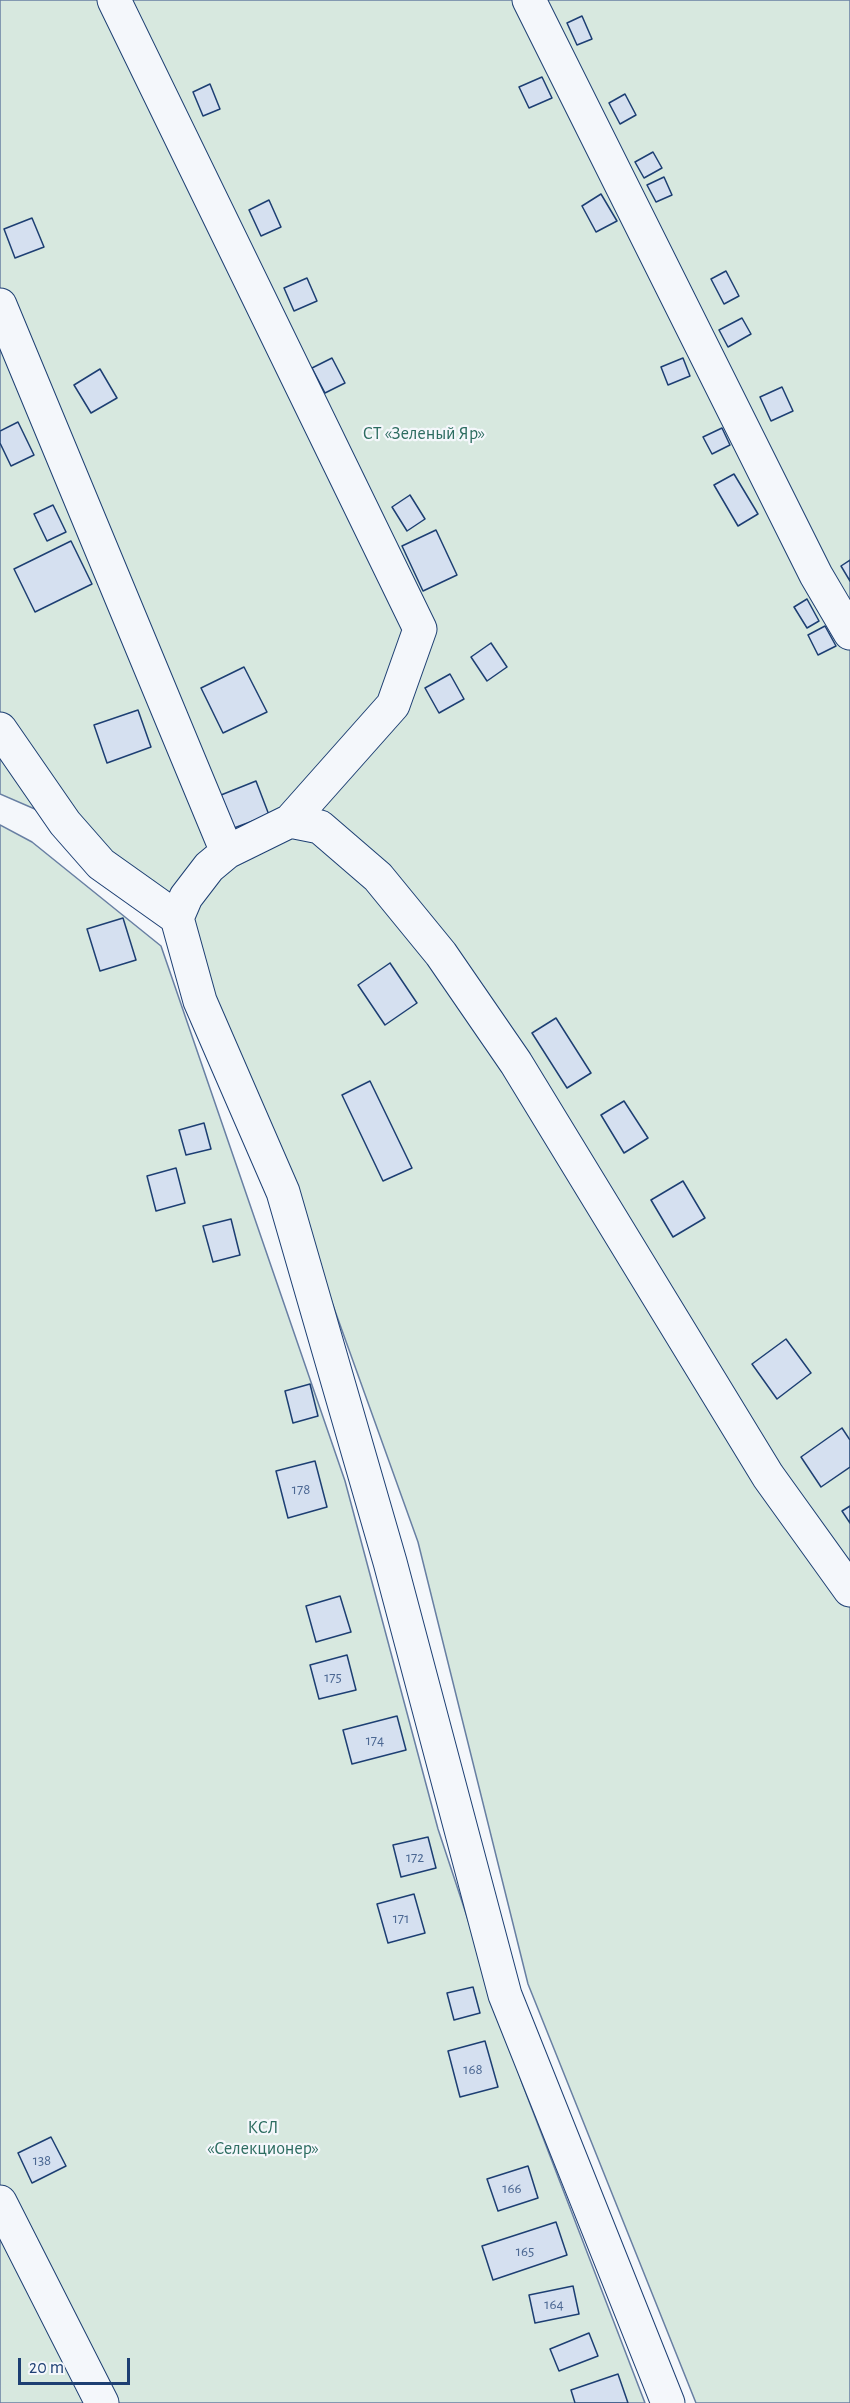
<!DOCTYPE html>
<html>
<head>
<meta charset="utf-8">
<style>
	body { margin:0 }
	#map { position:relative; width:850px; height:2403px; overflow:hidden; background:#f4f7fb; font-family:"Alegreya Sans",sans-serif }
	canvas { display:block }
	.scale { position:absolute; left:18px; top:2358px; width:112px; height:27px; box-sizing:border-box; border:3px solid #1d3f73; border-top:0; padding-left:8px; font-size:18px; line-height:21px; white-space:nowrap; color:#1d3f73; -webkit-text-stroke:4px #f4f7fb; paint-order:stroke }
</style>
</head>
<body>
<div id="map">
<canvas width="850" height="2403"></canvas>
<div class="scale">20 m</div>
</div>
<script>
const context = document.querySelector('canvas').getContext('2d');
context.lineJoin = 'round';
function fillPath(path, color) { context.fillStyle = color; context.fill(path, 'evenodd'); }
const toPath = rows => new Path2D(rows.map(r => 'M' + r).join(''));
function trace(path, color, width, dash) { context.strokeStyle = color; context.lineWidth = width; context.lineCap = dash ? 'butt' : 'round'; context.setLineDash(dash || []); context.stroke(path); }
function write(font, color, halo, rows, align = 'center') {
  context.font = font + ' "Alegreya Sans",sans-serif'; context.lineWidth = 4.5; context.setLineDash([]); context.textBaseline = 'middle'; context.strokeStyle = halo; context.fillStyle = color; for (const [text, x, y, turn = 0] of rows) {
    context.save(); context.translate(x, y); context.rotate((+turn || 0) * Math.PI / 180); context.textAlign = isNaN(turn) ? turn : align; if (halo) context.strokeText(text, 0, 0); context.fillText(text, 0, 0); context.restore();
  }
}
const green = toPath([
	[0,0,850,0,850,2403,696,2403,528,1984,418,1542,311,1244,190,932,44,813,0,794,0,0],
	[0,825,32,842,161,946,345,1481,438,1829,522,2083,645,2403,0,2403,0,825]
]);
const building = toPath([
	[582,16,592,39,577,45,567,23,582,16],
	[542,77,552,98,529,108,519,87,542,77],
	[210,84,220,109,203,116,193,92,210,84],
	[625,94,636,115,620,124,609,103,625,94],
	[653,152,662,168,644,178,635,162,653,152],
	[664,177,672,195,656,202,647,185,664,177],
	[601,194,617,221,596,232,582,206,601,194],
	[269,200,281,227,261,236,249,210,269,200],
	[32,218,44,247,15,258,4,229,32,218],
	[726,271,739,296,724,304,711,279,726,271],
	[307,278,317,301,294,311,284,288,307,278],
	[742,318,751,334,728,347,719,330,742,318],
	[332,358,345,383,325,393,312,368,332,358],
	[683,358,690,376,668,385,661,367,683,358],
	[100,369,117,398,91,413,74,385,100,369],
	[782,387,793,411,771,421,760,397,782,387],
	[18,422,34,455,11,466,0,443,0,431,18,422],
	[722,428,730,445,712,454,703,437,722,428],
	[734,474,758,514,738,526,714,485,734,474],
	[410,495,425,519,407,531,392,507,410,495],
	[53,505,66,532,47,541,34,514,53,505],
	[436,530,457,575,423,591,402,546,436,530],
	[71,541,92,584,35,612,14,569,71,541],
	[850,560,850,581,841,566,850,560],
	[807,599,819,621,807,628,794,607,807,599],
	[825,626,836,646,818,655,808,635,825,626],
	[491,643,507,667,487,681,471,657,491,643],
	[244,667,267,712,223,733,201,688,244,667],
	[450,674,464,699,439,713,425,688,450,674],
	[138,710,151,747,107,763,94,725,138,710],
	[256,781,269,815,234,828,221,795,256,781],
	[123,918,136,960,100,971,87,929,123,918],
	[390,963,417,1003,385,1025,358,985,390,963],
	[556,1018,591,1073,567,1088,532,1033,556,1018],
	[370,1081,412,1168,383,1181,342,1095,370,1081],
	[624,1101,648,1138,624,1153,601,1115,624,1101],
	[204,1123,211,1149,186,1155,179,1130,204,1123],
	[176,1168,185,1203,156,1211,147,1176,176,1168],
	[683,1181,705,1218,673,1237,651,1200,683,1181],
	[231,1219,240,1255,213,1262,203,1226,231,1219],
	[786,1339,811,1373,777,1399,752,1364,786,1339],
	[310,1384,318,1416,293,1423,285,1391,310,1384],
	[842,1428,850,1440,850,1467,821,1487,801,1457,842,1428],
	[315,1461,327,1507,288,1518,276,1471,315,1461],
	[850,1506,850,1523,842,1511,850,1506],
	[340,1596,351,1632,316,1642,306,1606,340,1596],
	[347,1655,356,1690,319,1699,310,1665,347,1655],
	[397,1716,406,1750,352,1764,343,1730,397,1716],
	[428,1837,436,1868,401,1877,393,1845,428,1837],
	[414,1894,425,1933,388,1943,377,1904,414,1894],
	[473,1987,480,2013,454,2020,447,1993,473,1987],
	[485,2041,498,2087,460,2097,448,2051,485,2041],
	[51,2137,66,2166,32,2183,18,2153,51,2137],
	[528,2166,538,2198,498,2211,487,2179,528,2166],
	[556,2222,567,2255,493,2280,482,2246,556,2222],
	[573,2286,579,2314,535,2323,529,2295,573,2286],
	[589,2333,598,2356,559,2371,550,2349,589,2333],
	[618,2374,628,2403,575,2403,571,2390,618,2374]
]);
const minor = toPath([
	[114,0,420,629,393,705,290,821],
	[529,0,816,575,850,633],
	[0,305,227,852],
	[0,729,65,823,101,864,177,918],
	[0,2202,102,2403],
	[668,2403,505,1995,390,1562,283,1192,200,1001,177,918,186,897,209,867,227,852,290,821,320,827,378,877,441,954,516,1063,768,1476,850,1590]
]);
const numberNames = [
	["178",301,1489],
	["175",333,1677],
	["174",375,1740],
	["172",415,1857],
	["171",401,1918],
	["168",473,2069],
	["138",42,2160],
	["166",512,2188],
	["165",525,2251],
	["164",554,2304]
];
const parkNames = [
	["СТ «Зеленый Яр»",424,434],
	["КСЛ",263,2128],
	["«Селекционер»",263,2149]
];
fillPath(green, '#d7e8df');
trace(green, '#687fa3', 1.5);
fillPath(building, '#d5e0f0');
trace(building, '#1d3f73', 1.5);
trace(minor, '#1d3f73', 35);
trace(minor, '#f4f7fb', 33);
write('15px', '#4b6792', null, numberNames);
write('18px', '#2c6c60', '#f4f7fb', parkNames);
</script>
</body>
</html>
